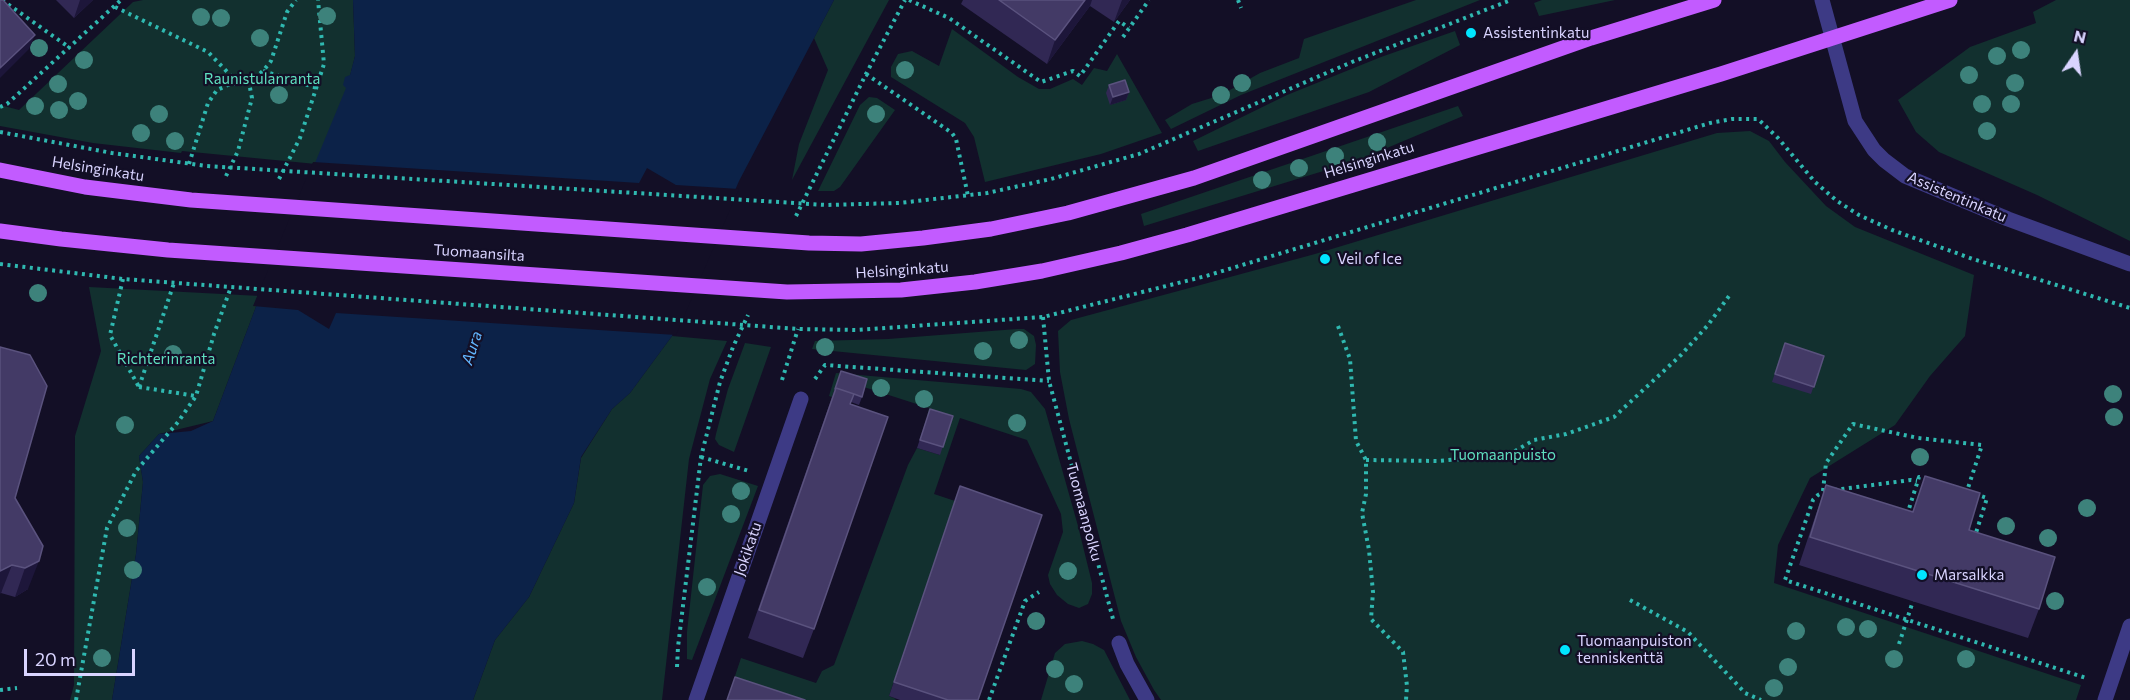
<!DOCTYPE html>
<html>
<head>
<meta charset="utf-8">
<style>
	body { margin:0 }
	#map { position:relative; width:2130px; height:700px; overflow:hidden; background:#130f26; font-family:Commissioner,sans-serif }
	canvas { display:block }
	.north { position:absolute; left:2046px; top:24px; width:60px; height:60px; -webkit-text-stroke:4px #130f26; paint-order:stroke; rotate:13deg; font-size:16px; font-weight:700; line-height:24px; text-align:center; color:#d9d4ff }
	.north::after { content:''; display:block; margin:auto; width:21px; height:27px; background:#d9d4ff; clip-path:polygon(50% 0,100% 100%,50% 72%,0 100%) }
	.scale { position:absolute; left:24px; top:649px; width:111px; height:27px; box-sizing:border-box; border:3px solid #d9d4ff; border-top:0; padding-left:8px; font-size:18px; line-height:21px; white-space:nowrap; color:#d9d4ff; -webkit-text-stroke:4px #130f26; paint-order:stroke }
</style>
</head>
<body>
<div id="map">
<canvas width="2130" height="700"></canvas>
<div class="north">N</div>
<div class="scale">20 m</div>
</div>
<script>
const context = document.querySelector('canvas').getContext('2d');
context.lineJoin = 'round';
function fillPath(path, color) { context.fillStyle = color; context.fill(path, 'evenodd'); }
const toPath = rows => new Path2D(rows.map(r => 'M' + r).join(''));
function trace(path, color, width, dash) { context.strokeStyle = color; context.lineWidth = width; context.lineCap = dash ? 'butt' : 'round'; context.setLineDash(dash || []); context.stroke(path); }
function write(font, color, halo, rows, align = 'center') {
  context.font = font + ' Commissioner,sans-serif'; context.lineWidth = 4.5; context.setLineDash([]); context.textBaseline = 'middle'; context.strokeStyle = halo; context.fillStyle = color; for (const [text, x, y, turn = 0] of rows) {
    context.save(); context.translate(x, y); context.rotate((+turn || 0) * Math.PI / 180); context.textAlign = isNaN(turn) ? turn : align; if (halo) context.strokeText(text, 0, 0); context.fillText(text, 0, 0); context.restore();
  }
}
const green = toPath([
	[143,0,353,0,355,56,347,88,316,164,182,151,181,153,93,143,0,126,0,105,19,110,133,2],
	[834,0,889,0,792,180,799,144,828,70,814,38],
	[1416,0,1480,0,1241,95,1171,129,1165,120,1192,104,1221,95,1260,73,1299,58,1304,39],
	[1542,0,1615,0,1539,16,1534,3],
	[2056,0,2130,0,2130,241,2037,195,1939,152,1916,132,1898,100,1970,47,2036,23,2033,12],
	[952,29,1018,77,1039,89,1050,89,1073,79,1082,85,1094,68,1107,71,1117,54,1162,133,1101,154,985,182,974,137,965,123,891,77,891,67,898,54,912,51,939,66],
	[1455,31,1460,45,1369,92,1198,151,1193,141,1287,95,1381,57],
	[869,97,877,98,895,110,840,187,834,191,818,191,860,105],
	[1458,106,1463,116,1356,161,1144,226,1141,214],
	[1750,131,1769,141,1785,162,1826,206,1855,227,1974,275,1965,336,1930,376,1895,425,1810,478,1778,545,1774,583,2081,685,2076,700,1161,700,1154,690,1136,657,1121,621,1069,419,1060,372,1058,331,1071,320,1315,254,1717,133],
	[89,287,260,296,213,421,159,434,139,456,143,482,136,554,112,700,70,700,74,685,75,436,101,351],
	[1017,329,1024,329,1034,336,1036,345,1035,364,1026,370,812,349,815,341,888,339],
	[672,336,727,341,710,379,689,459,662,700,473,700,495,640,529,597,574,503,581,458,612,409,630,393],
	[745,343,771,347,734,452,719,445,715,439,716,434,728,389],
	[836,373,1021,389,1031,392,1045,409,1078,526,1092,583,1092,594,1088,604,1079,608,1068,604,1057,595,1050,584,1048,575,1063,532,1061,514,1027,440,960,418,934,494,955,501,889,696,896,699,895,700,738,700,728,697,741,658,816,683,822,671,834,665,908,465,917,448,940,455,927,417,929,408,839,379,832,397,829,396],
	[720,474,758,486,692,660,687,659,687,632,703,485,710,476],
	[1082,641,1093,644,1104,650,1130,700,1041,700,1055,653,1065,644]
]);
const water = toPath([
	[353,0,834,0,739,181,672,336,630,393,612,409,581,457,574,503,529,597,495,640,473,700,112,700,136,554,143,482,139,456,159,434,191,431,213,421,260,296,346,88,343,85,345,77,350,75,355,56]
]);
const pier = toPath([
	[313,162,639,183,647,168,676,185,739,189,676,335,336,313,329,329,298,310,253,306]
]);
const path = toPath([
	[2,0,70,48],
	[909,0,949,18,1041,82,1073,71,1080,76,1119,21,1129,28],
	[1238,0,1241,8],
	[115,7,208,52,238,83],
	[1123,37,1149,0],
	[263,71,317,88],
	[866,74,952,133,956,139,968,196],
	[0,107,7,104,121,0],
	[0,132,112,153,207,166,826,205,899,203,987,193,1051,179,1139,154,1352,62,1511,0],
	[189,164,208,103,217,90,230,84,249,83,263,71,271,61,287,12,296,0],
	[226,176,238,151,252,98,249,83],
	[279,179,300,138,324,64,318,0],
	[796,216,866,74,905,0],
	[0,264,123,279,798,329,856,330,1043,317,1206,276,1710,123,1732,119,1758,119,1778,138,1815,182,1837,201,1859,215,1892,230,1973,259,2130,308],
	[123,279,110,335,139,387],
	[1043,317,1049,381,1113,619],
	[1338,326,1350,359,1356,441,1366,460,1366,494,1362,513,1369,550,1373,592,1371,619,1403,652,1407,686,1406,700],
	[815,379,825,365,1049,381],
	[782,380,798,329],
	[139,387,174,283],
	[139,387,196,396],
	[701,457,749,471],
	[1366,460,1437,461,1508,455,1534,440,1566,434,1614,417,1681,355,1708,325,1729,296],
	[1834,490,1911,480,1917,481],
	[1823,491,1826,463,1853,424,1918,438,1982,445,1967,491],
	[1826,491,1818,495,1813,500,1785,580,2086,678],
	[1975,494,1987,498,1975,536],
	[1907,515,1919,477,1928,479],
	[1630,600,1688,632,1745,693,1761,700],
	[1899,644,1913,601],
	[677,667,678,647,701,457,720,382,733,347,748,315],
	[0,690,17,688],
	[76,700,107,528,136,471,178,422,196,396,214,334,231,287],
	[989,700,1025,601,1039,592]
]);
const lane = toPath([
	[1119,643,1127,664,1147,700]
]);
const street = toPath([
	[1822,0,1855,121,1874,150,1884,160,1905,176,2008,219,2130,264],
	[696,700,801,399],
	[2105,700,2130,626]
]);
const primary = toPath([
	[0,170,85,187,191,200,809,243,861,244,923,238,991,229,1068,213,1194,178,1591,38,1714,0],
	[0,231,61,239,168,250,787,292,901,290,975,282,1042,271,1121,253,1187,235,1721,74,1950,0]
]);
const trees = [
	[327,16],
	[201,17],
	[221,18],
	[260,38],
	[39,48],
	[2021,50],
	[1997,56],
	[84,60],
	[905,70],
	[1969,75],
	[1242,83],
	[2015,83],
	[58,84],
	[279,95],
	[1221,95],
	[78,101],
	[1982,104],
	[2011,104],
	[35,106],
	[59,110],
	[159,114],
	[876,114],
	[1987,131],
	[141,133],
	[175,141],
	[1377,142],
	[1335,156],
	[1299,168],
	[1262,180],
	[38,293],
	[1019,340],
	[825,347],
	[983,351],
	[173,354],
	[881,388],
	[2113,394],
	[924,399],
	[2114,417],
	[1017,423],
	[125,425],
	[1920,457],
	[741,491],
	[2087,508],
	[731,514],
	[2006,526],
	[127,528],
	[2048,538],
	[133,570],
	[1068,571],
	[707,587],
	[2055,601],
	[1036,621],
	[1846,627],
	[1868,629],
	[1796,631],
	[102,658],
	[1894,659],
	[1966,659],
	[1788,667],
	[1055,669],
	[1074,684],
	[1774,688]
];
const wall = toPath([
	[56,0,93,0,74,18],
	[963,0,1130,0,1114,22,1090,6,1047,64,961,4],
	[1109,85,1129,92,1126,100,1110,105,1106,93],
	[1785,343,1824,356,1811,394,1772,382],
	[841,371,862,397,859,405,851,402,814,629,803,658,748,638],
	[930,409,953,416,940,455,917,448],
	[1925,476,1969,530,2039,609,2028,638,1799,565,1816,514,1826,485,1912,512],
	[15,498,28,589,15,597,1,593],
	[955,501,978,700,900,700,889,696]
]);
const shadedWall = toPath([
	[80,0,93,0,74,18],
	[1085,0,1092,0,1090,6,1047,64,1055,40],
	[1122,0,1130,0,1114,22],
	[35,35,29,49,0,78,0,68],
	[1129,92,1126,100,1110,105,1113,97],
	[39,561,28,589,15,597,25,568],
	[12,565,1,593,0,594,0,571]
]);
const building = toPath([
	[0,0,3,0,35,35,0,68,0,0],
	[999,0,1085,0,1055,40,999,0],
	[1125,80,1129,92,1113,97,1109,85,1125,80],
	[1785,343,1824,356,1814,387,1775,374,1785,343],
	[0,347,30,355,47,386,15,498,43,546,39,561,25,568,12,565,0,571,0,347],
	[841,371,867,379,862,397,854,394,836,388,835,389,841,371],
	[836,388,854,394,850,404,888,417,814,629,759,610,836,388],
	[930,409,953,416,943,447,920,440,930,409],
	[1925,476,1980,493,1969,530,2055,557,2039,609,1810,537,1826,485,1913,512,1925,476],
	[960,486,1042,515,978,700,948,700,894,682,960,486],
	[735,677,805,700,727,700,735,677]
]);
const markers = [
	[1471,33,6,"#00e5ff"],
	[1325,259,6,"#00e5ff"],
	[1922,575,6,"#00e5ff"],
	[1565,650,6,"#00e5ff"]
];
const poiNames = [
	["Assistentinkatu",1483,33],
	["Veil of Ice",1337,259],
	["Marsalkka",1934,575],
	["Tuomaanpuiston",1577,641],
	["tenniskenttä",1577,658]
];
const parkNames = [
	["Raunistulanranta",262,79],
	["Richterinranta",166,359],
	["Tuomaanpuisto",1503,455]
];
const streetNames = [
	["Helsinginkatu",1369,160,-17],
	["Helsinginkatu",98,169,9],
	["Assistentinkatu",1957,197,23],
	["Tuomaansilta",479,253,4],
	["Helsinginkatu",902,270,-4],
	["Tuomaanpolku",1084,512,75],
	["Jokikatu",748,549,-71]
];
const waterNames = [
	["Aura",472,348,-72]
];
fillPath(green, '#12302f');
fillPath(water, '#0c2248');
fillPath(pier, '#130f26');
trace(path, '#2fb8b0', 4, [3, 4.5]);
trace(lane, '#3d3a85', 15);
trace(street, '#3d3a85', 15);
trace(primary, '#c25bff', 15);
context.fillStyle = '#3d827b';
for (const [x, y] of trees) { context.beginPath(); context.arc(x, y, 9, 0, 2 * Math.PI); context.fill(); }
fillPath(wall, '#312854');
fillPath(shadedWall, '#1d163a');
fillPath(building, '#433a66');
trace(building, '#5a527e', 1.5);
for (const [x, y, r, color] of markers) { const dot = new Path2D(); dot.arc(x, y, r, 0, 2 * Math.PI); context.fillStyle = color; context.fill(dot); trace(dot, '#130f26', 2); }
write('15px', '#d9d4ff', '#130f26', poiNames, 'left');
write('15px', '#5fe0c0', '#130f26', parkNames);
write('15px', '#d9d4ff', '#130f26', streetNames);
write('italic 16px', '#62b6ff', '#130f26', waterNames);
</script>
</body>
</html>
